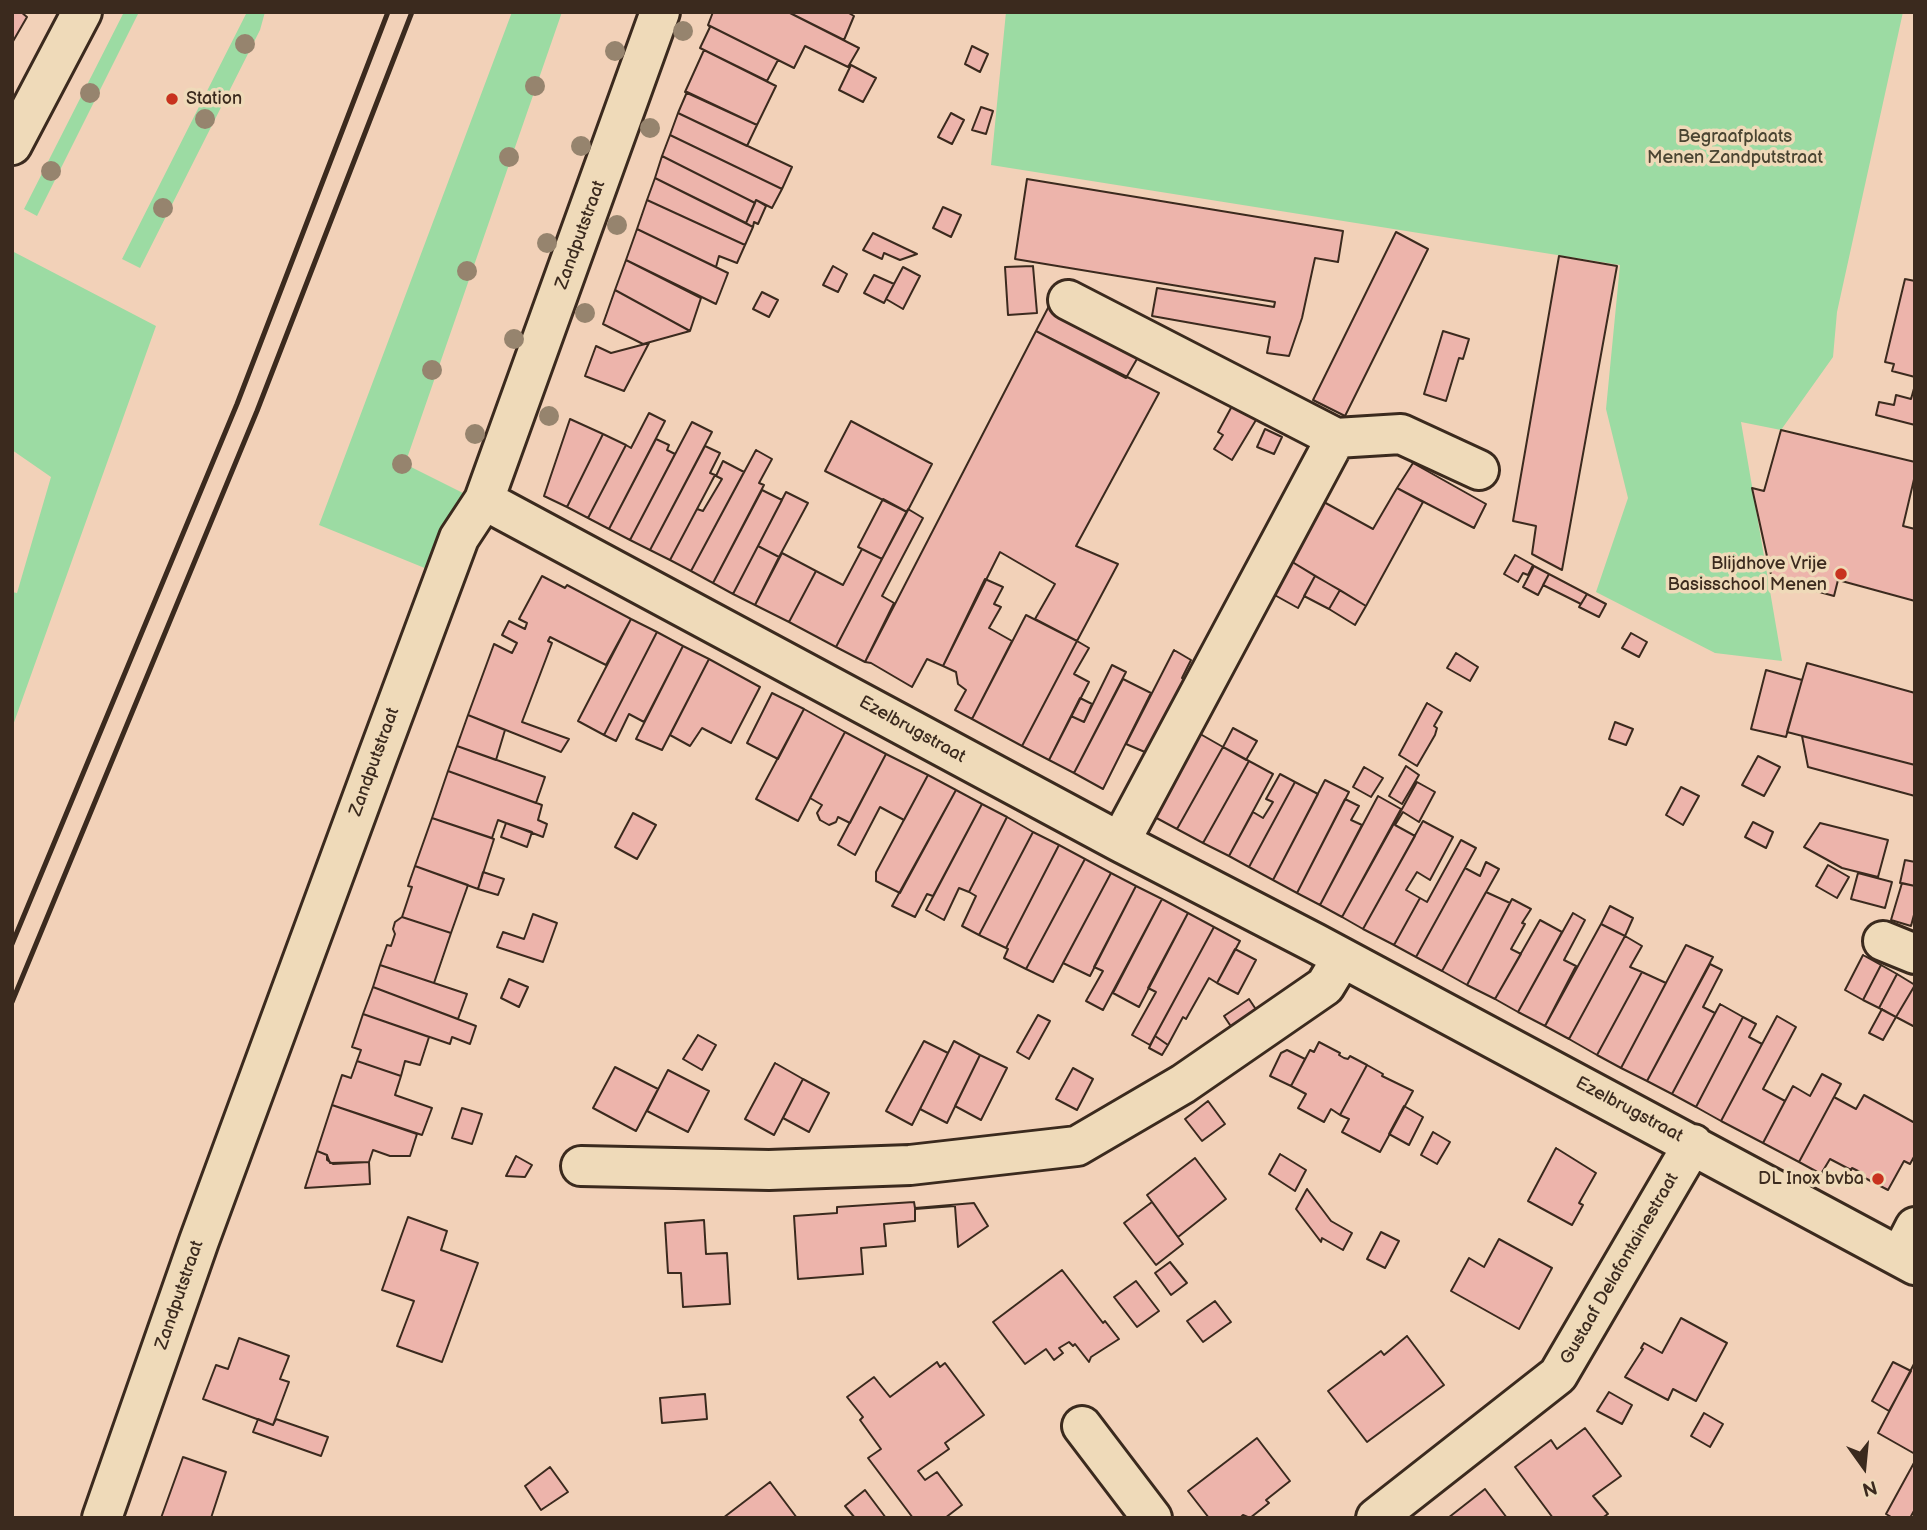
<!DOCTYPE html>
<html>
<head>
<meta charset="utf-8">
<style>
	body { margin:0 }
	#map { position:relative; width:1927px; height:1530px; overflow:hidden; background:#f2d1b8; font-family:"Balsamiq Sans",sans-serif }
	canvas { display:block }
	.frame { position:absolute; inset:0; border:14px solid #3b2a1e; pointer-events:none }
	.north { position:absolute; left:1829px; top:1432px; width:70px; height:70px; -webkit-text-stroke:5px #efdab9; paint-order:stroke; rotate:165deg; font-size:19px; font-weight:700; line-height:28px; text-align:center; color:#3b2a1e }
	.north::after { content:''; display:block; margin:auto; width:24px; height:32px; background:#3b2a1e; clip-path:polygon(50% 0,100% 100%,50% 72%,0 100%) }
</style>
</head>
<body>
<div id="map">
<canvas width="1927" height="1530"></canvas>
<div class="frame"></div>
<div class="north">N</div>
</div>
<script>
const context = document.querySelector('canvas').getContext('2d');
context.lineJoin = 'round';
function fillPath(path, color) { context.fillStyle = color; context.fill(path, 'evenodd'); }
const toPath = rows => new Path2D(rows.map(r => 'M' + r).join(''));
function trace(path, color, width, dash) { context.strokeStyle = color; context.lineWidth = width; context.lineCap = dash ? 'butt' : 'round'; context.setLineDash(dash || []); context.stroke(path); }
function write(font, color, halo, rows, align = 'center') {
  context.font = font + ' "Balsamiq Sans",sans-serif'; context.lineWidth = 7; context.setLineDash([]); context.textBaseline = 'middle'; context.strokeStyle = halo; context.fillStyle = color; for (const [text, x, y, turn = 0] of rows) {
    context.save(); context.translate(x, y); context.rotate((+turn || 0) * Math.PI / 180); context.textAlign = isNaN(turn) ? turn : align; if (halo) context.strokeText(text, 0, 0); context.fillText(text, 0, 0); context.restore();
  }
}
const green = toPath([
	[124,12,139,12,37,216,24,209],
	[247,12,265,12,260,30,140,268,122,259],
	[512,12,562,12,405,464,463,493,432,571,319,525],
	[1006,12,1903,12,1837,312,1833,357,1781,430,1741,422,1782,661,1715,653,1596,592,1628,498,1606,409,1620,265,991,165],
	[12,251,156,326,12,728,12,592,17,593,51,477,12,450]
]);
const building = toPath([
	[12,12,21,12,27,17,12,43,12,12],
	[713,12,788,12,859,48,848,67,805,46,794,68,708,25,713,12],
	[788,12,847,12,854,16,844,40,788,12],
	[708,25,778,60,767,81,700,48,710,27,708,25],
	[972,46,988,54,980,72,965,64,972,46],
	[704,50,776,86,757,125,685,92,704,50],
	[851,65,876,78,863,102,839,90,851,65],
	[687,92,757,125,747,146,678,113,687,92],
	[981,107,993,111,986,134,972,130,981,107],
	[678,113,792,167,782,189,670,135,678,113],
	[951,113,964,120,952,144,938,137,951,113],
	[670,135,782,189,772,208,756,200,755,203,662,156,670,135],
	[662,156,755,203,746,223,655,178,662,156],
	[655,178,753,227,745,245,647,200,655,178],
	[1027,179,1343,231,1338,262,1315,258,1302,318,1289,356,1267,353,1270,337,1152,316,1157,288,1274,307,1275,302,1015,259,1027,179],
	[647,200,745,245,737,263,719,256,716,267,637,229,647,200],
	[756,200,766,206,758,224,754,222,753,227,746,223,756,200],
	[943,207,961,215,951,237,933,228,943,207],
	[637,229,728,273,716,304,626,260,637,229],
	[1396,232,1428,249,1345,416,1313,400,1396,232],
	[873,233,917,254,900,260,884,253,882,259,863,250,873,233],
	[1559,256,1617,266,1562,570,1532,554,1536,526,1513,521,1559,256],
	[626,260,701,298,690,331,615,290,626,260],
	[833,266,847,274,838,292,823,285,833,266],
	[1033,266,1037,313,1008,315,1005,267,1033,266],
	[903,267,920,276,903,309,886,299,903,267],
	[874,275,894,284,884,303,864,293,874,275],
	[1905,279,1915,281,1915,377,1892,371,1894,364,1885,362,1905,279],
	[615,290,690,331,643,344,603,324,615,290],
	[762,292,778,300,769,317,753,309,762,292],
	[1049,306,1141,352,1126,378,1036,331,1049,306],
	[1036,331,1159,393,1076,546,1118,564,1077,641,1035,619,1055,584,1000,552,943,666,927,659,912,687,871,663,865,662,1036,331],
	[1443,331,1469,339,1463,359,1459,358,1446,401,1424,394,1443,331],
	[649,343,624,391,585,376,596,346,611,353,649,343],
	[1915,385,1915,425,1876,415,1879,402,1894,405,1896,395,1911,399,1915,385],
	[1238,395,1262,410,1232,460,1214,449,1223,435,1218,432,1238,395],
	[649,413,665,421,609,529,588,518,626,445,631,448,649,413],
	[570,419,603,434,567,507,544,496,570,419],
	[851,421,932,464,907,512,825,471,851,421],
	[692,422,712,432,650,550,630,540,692,422],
	[1265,429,1282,437,1274,454,1257,447,1265,429],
	[1781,430,1915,462,1915,475,1903,526,1915,529,1915,601,1838,580,1834,596,1772,579,1752,488,1764,491,1781,430],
	[603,434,626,445,588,518,567,507,603,434],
	[656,439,669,445,667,450,675,454,630,540,609,529,656,439],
	[705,446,720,453,710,473,715,475,670,560,650,550,705,446],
	[756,450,772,459,759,483,764,485,713,583,691,571,756,450],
	[723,461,744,472,691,571,670,560,697,509,703,511,722,479,716,476,723,461],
	[1413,463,1486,504,1474,528,1397,488,1413,463],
	[1397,488,1423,502,1366,606,1289,560,1322,501,1373,529,1397,488],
	[762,490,782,500,733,594,713,583,762,490],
	[786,492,808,503,779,557,758,546,786,492],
	[883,499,907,512,882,559,858,547,883,499],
	[908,509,923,518,882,596,894,603,865,662,836,647,908,509],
	[758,546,779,557,755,605,733,594,758,546],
	[862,549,882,559,836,647,789,622,816,571,843,585,862,549],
	[782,553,816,571,789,622,755,605,782,553],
	[1515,555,1533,565,1528,575,1523,573,1518,582,1504,574,1515,555],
	[1289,560,1315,576,1298,608,1271,593,1289,560],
	[1534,566,1549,574,1538,595,1523,587,1534,566],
	[1549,574,1587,594,1581,604,1543,585,1549,574],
	[542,576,565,588,567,585,631,619,606,665,550,637,548,641,552,643,522,722,569,739,561,752,468,715,494,644,512,653,517,643,502,635,509,621,525,629,527,623,519,619,542,576],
	[1315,576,1340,590,1329,609,1304,596,1315,576],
	[985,579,1003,587,994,604,1001,607,989,628,1012,641,972,719,955,710,966,690,958,684,956,672,943,666,985,579],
	[1340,590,1366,606,1355,625,1329,609,1340,590],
	[1587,594,1606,604,1599,617,1579,607,1587,594],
	[1026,615,1077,641,1022,746,972,719,1026,615],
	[631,619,657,632,604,735,578,721,631,619],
	[657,632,683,646,644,722,629,714,616,741,604,735,657,632],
	[1631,633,1647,642,1639,657,1622,648,1631,633],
	[1077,641,1089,648,1074,674,1089,682,1049,760,1022,746,1077,641],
	[683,646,709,659,662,750,636,739,683,646],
	[1174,650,1191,660,1182,678,1190,682,1152,755,1126,744,1174,650],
	[1456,653,1478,667,1470,681,1447,668,1456,653],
	[709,659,760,687,731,743,702,728,690,746,670,735,709,659],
	[1807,663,1915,693,1915,765,1787,732,1807,663],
	[1112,665,1126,672,1074,773,1049,760,1071,716,1084,722,1112,665],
	[1766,670,1802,680,1786,737,1751,729,1766,670],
	[1123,679,1151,693,1103,789,1074,773,1123,679],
	[772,693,804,709,778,759,747,743,772,693],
	[1080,698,1092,704,1084,722,1071,716,1080,698],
	[1427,703,1442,712,1434,726,1437,728,1435,735,1417,766,1399,755,1427,703],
	[804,709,845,732,798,821,756,799,804,709],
	[468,715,505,730,496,760,457,746,468,715],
	[1615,722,1633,729,1626,745,1609,739,1615,722],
	[1233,728,1257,741,1246,760,1223,747,1233,728],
	[1195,731,1223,747,1177,829,1151,815,1195,731],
	[845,732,886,754,850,823,838,817,836,822,829,825,820,820,817,813,822,805,810,798,845,732],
	[1802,736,1915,765,1915,796,1808,767,1802,736],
	[457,746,545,777,536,803,448,771,457,746],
	[1223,747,1249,761,1203,843,1177,829,1223,747],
	[886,754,928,775,904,820,880,807,855,855,838,845,886,754],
	[1758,756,1780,767,1764,796,1742,785,1758,756],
	[1249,761,1273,774,1229,856,1203,843,1249,761],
	[1406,766,1419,775,1402,804,1389,796,1406,766],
	[1364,767,1383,778,1371,797,1353,787,1364,767],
	[448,771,542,805,538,820,547,824,543,837,498,820,492,838,432,818,448,771],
	[1280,774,1295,782,1249,867,1229,856,1253,812,1263,818,1273,802,1266,799,1280,774],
	[928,775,956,790,900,893,876,881,876,872,928,775],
	[1325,780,1349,792,1297,893,1273,880,1325,780],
	[1295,782,1318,794,1273,880,1249,867,1295,782],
	[1417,782,1435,792,1419,822,1403,812,1395,825,1415,836,1363,929,1342,917,1417,782],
	[1681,787,1699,796,1683,825,1666,815,1681,787],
	[956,790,982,804,933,896,927,894,915,917,892,906,956,790],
	[1378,796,1401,809,1342,917,1320,905,1378,796],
	[1345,799,1359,806,1351,820,1362,825,1320,905,1297,893,1345,799],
	[982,804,1007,817,969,892,959,888,944,920,926,910,982,804],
	[633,813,656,825,637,859,615,847,633,813],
	[1007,817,1033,832,979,935,962,926,976,896,969,892,1007,817],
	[432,818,494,839,478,889,415,866,432,818],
	[1423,821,1453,837,1430,880,1417,872,1406,890,1420,898,1394,945,1363,929,1423,821],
	[1753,822,1773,832,1766,848,1745,837,1753,822],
	[506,823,532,832,527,847,501,837,506,823],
	[1820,823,1888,840,1878,877,1842,868,1804,847,1820,823],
	[1033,832,1059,845,1006,948,979,935,1033,832],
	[1461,840,1476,848,1416,957,1394,945,1420,898,1427,902,1461,840],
	[1059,845,1085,859,1026,969,1004,958,1008,949,1006,948,1059,845],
	[1085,859,1111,873,1053,982,1026,969,1085,859],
	[1905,860,1915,862,1915,886,1900,883,1905,860],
	[1486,862,1499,869,1442,971,1416,957,1465,868,1480,876,1486,862],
	[1828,865,1849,877,1837,898,1816,886,1828,865],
	[415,866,468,885,451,933,402,917,412,887,408,886,415,866],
	[483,872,504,879,498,895,478,889,483,872],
	[1111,873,1136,886,1090,976,1063,963,1111,873],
	[1858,873,1892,882,1885,908,1851,899,1858,873],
	[1902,883,1915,886,1915,911,1911,926,1891,920,1902,883],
	[1136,886,1162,899,1103,1010,1086,1001,1103,971,1094,967,1136,886],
	[1486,892,1510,903,1467,985,1442,971,1486,892],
	[1162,899,1188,913,1139,1007,1113,993,1162,899],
	[1512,899,1531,909,1522,923,1525,924,1511,949,1521,954,1495,999,1467,985,1512,899],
	[1610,906,1633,918,1625,936,1601,924,1610,906],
	[1188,913,1214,927,1150,1045,1132,1035,1156,992,1148,988,1188,913],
	[1573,913,1585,920,1564,960,1576,966,1545,1026,1518,1012,1573,913],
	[533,914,557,923,543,962,497,947,503,932,524,939,533,914],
	[402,917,451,933,434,983,380,965,387,945,391,946,395,934,393,929,395,922,402,917],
	[1540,920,1562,932,1518,1012,1495,999,1540,920],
	[1601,924,1625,936,1569,1039,1545,1026,1601,924],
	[1214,927,1240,941,1217,983,1209,978,1186,1019,1183,1017,1168,1045,1155,1036,1214,927],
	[1625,936,1642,946,1630,967,1642,972,1597,1055,1569,1039,1625,936],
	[1686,945,1713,957,1647,1081,1621,1068,1686,945],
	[1235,949,1256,960,1238,994,1217,983,1235,949],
	[1863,955,1881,965,1863,1000,1845,990,1863,955],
	[1710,964,1722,970,1703,1007,1715,1013,1672,1094,1647,1081,1710,964],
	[380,965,467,994,458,1019,373,987,380,965],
	[1881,965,1897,974,1879,1008,1863,1000,1881,965],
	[1642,972,1666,983,1621,1068,1597,1055,1642,972],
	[1897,974,1915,985,1896,1017,1879,1008,1897,974],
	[509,979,528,987,519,1007,501,998,509,979],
	[1915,985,1915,1027,1896,1017,1915,985],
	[373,987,476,1026,470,1044,452,1037,450,1044,363,1014,373,987],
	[1249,999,1261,1017,1236,1034,1224,1016,1249,999],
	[1720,1004,1743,1017,1696,1107,1672,1094,1720,1004],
	[1882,1009,1896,1017,1883,1040,1869,1033,1882,1009],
	[363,1014,429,1037,420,1065,405,1061,401,1076,357,1061,361,1050,352,1047,363,1014],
	[1038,1015,1050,1021,1029,1059,1017,1052,1038,1015],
	[1777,1016,1796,1027,1763,1089,1785,1101,1763,1143,1721,1121,1777,1016],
	[1743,1017,1756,1024,1749,1037,1762,1044,1721,1121,1696,1107,1743,1017],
	[698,1035,716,1045,702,1070,683,1059,698,1035],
	[1155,1036,1168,1045,1162,1055,1149,1048,1155,1036],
	[924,1041,948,1053,912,1125,886,1111,924,1041],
	[954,1041,980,1055,947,1123,920,1109,954,1041],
	[1319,1042,1340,1053,1339,1055,1344,1058,1348,1059,1350,1056,1367,1065,1340,1115,1331,1109,1324,1122,1298,1108,1306,1094,1291,1086,1310,1050,1314,1052,1319,1042],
	[1287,1050,1305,1059,1291,1086,1270,1076,1281,1053,1287,1050],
	[980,1055,1007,1068,981,1120,955,1106,980,1055],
	[357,1061,401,1076,395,1095,432,1108,422,1135,332,1105,342,1075,351,1078,357,1061],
	[775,1063,803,1079,774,1135,745,1119,775,1063],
	[1367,1065,1383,1074,1382,1076,1413,1091,1380,1152,1342,1132,1349,1119,1340,1115,1367,1065],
	[615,1067,658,1089,636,1131,593,1108,615,1067],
	[1073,1068,1093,1079,1077,1110,1056,1099,1073,1068],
	[668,1070,709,1091,688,1132,647,1111,668,1070],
	[1822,1074,1841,1084,1799,1162,1763,1143,1793,1086,1810,1096,1822,1074],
	[803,1079,829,1093,809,1132,783,1118,803,1079],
	[1864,1095,1915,1123,1915,1155,1910,1164,1904,1161,1888,1190,1863,1177,1864,1174,1852,1168,1851,1170,1830,1159,1821,1174,1799,1162,1834,1097,1856,1109,1864,1095],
	[1208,1101,1225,1124,1202,1141,1185,1119,1208,1101],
	[332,1105,417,1134,410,1156,390,1156,373,1150,369,1162,330,1163,327,1155,317,1151,332,1105],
	[1404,1106,1423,1117,1409,1145,1389,1134,1404,1106],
	[462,1108,482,1114,472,1144,452,1138,462,1108],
	[1433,1132,1450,1142,1437,1164,1421,1155,1433,1132],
	[1556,1148,1596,1173,1579,1203,1583,1205,1572,1225,1528,1201,1556,1148],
	[317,1151,327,1155,327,1160,333,1164,369,1162,370,1184,305,1188,317,1151],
	[1280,1154,1306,1170,1295,1191,1269,1174,1280,1154],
	[516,1156,532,1165,525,1177,506,1176,516,1156],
	[1195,1158,1226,1199,1178,1237,1147,1195,1195,1158],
	[1307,1189,1331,1221,1352,1233,1343,1250,1322,1238,1321,1242,1296,1209,1307,1189],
	[914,1202,915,1208,974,1203,988,1226,958,1247,955,1206,915,1209,915,1221,884,1224,886,1246,861,1248,863,1274,798,1279,794,1216,837,1213,837,1207,914,1202],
	[1152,1202,1183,1244,1156,1265,1124,1223,1152,1202],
	[408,1217,447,1231,441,1250,478,1263,442,1362,397,1346,414,1301,382,1290,408,1217],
	[704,1220,706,1254,727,1253,730,1304,683,1307,681,1273,668,1273,665,1223,704,1220],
	[1381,1232,1399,1241,1385,1268,1367,1259,1381,1232],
	[1499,1239,1552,1268,1519,1329,1451,1291,1469,1258,1484,1267,1499,1239],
	[1170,1262,1187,1283,1171,1295,1155,1273,1170,1262],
	[1062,1270,1103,1323,1105,1321,1119,1339,1091,1357,1089,1362,1075,1344,1073,1346,1069,1342,1059,1348,1063,1353,1054,1360,1046,1349,1025,1364,993,1322,1062,1270],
	[1136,1281,1159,1311,1137,1327,1114,1297,1136,1281],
	[1215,1301,1231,1322,1203,1342,1187,1321,1215,1301],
	[1681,1318,1727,1343,1696,1401,1673,1389,1668,1400,1625,1377,1643,1349,1641,1348,1644,1343,1662,1353,1681,1318],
	[1407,1336,1444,1385,1367,1442,1328,1391,1381,1351,1384,1355,1407,1336],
	[239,1338,289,1356,280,1379,289,1382,273,1425,203,1399,216,1365,228,1369,239,1338],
	[937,1362,940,1367,945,1363,984,1415,945,1443,949,1449,918,1471,925,1480,937,1472,962,1505,945,1518,913,1518,868,1458,881,1449,860,1420,863,1417,847,1397,874,1377,890,1397,937,1362],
	[1893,1362,1911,1371,1889,1411,1872,1401,1893,1362],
	[1915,1362,1915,1454,1878,1433,1915,1362],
	[1609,1392,1632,1405,1622,1424,1597,1411,1609,1392],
	[705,1394,707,1419,662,1423,660,1398,705,1394],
	[1704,1413,1723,1424,1710,1447,1691,1436,1704,1413],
	[258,1419,273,1425,276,1419,328,1437,321,1456,253,1432,258,1419],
	[1585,1428,1621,1476,1593,1496,1608,1514,1602,1518,1553,1518,1515,1467,1551,1440,1557,1449,1585,1428],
	[1257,1438,1290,1481,1266,1500,1269,1503,1250,1518,1243,1515,1240,1518,1209,1518,1188,1491,1257,1438],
	[183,1457,226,1472,211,1518,161,1518,183,1457],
	[1915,1461,1915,1509,1910,1518,1893,1518,1886,1514,1915,1461],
	[550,1467,568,1492,541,1510,525,1486,550,1467],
	[770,1482,797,1518,723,1518,770,1482],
	[1485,1489,1507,1518,1448,1518,1485,1489],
	[865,1490,886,1518,855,1518,845,1506,865,1490]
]);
const minor = toPath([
	[12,145,82,12],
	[1068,300,1336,438,1120,842],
	[1336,438,1401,434,1479,470],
	[484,500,1120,842,1315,943,1915,1265],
	[1883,941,1915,954],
	[581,1166,769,1170,910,1165,1077,1146,1183,1084,1325,986,1342,958],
	[1900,1256,1915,1227],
	[1082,1426,1152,1518],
	[102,1518,199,1241,377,758,459,538,484,500,660,12],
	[1376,1518,1558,1375,1693,1144]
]);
const rail = toPath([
	[12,944,237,404,388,12],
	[12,1002,257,411,412,12]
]);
const trees = [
	[683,31],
	[245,44],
	[615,51],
	[535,86],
	[90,93],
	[205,119],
	[650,128],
	[581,146],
	[509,157],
	[51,171],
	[163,208],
	[617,225],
	[547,243],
	[467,271],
	[585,313],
	[514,339],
	[432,370],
	[549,416],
	[475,434],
	[402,464]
];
const markers = [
	[172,99,7,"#c8321e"],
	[1841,574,7,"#c8321e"],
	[1878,1179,7,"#c8321e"]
];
const poiNames = [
	["Station",186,99,"left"],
	["Blijdhove Vrije",1827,564],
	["Basisschool Menen",1827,585],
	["DL Inox bvba",1864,1179]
];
const parkNames = [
	["Begraafplaats",1735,137],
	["Menen Zandputstraat",1735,158]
];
const streetNames = [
	["Zandputstraat",581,235,-70],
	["Ezelbrugstraat",912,730,29],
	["Zandputstraat",375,762,-70],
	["Ezelbrugstraat",1629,1110,28],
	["Gustaaf Delafontainestraat",1620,1269,-60],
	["Zandputstraat",180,1295,-71]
];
fillPath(green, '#9cdba3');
fillPath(building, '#edb4ab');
trace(building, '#3b2a1e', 2);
trace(minor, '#3b2a1e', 44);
trace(minor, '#efdab9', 38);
trace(rail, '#3b2a1e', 5);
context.fillStyle = '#96846e';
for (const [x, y] of trees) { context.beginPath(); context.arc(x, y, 10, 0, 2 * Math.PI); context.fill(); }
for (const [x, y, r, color] of markers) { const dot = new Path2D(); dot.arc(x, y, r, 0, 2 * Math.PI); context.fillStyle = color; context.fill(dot); trace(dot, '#efdab9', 2.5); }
write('18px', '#3b2a1e', '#efdab9', poiNames, 'right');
write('18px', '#4a4532', '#efdab9', parkNames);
write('18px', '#3b2a1e', '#efdab9', streetNames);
</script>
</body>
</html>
